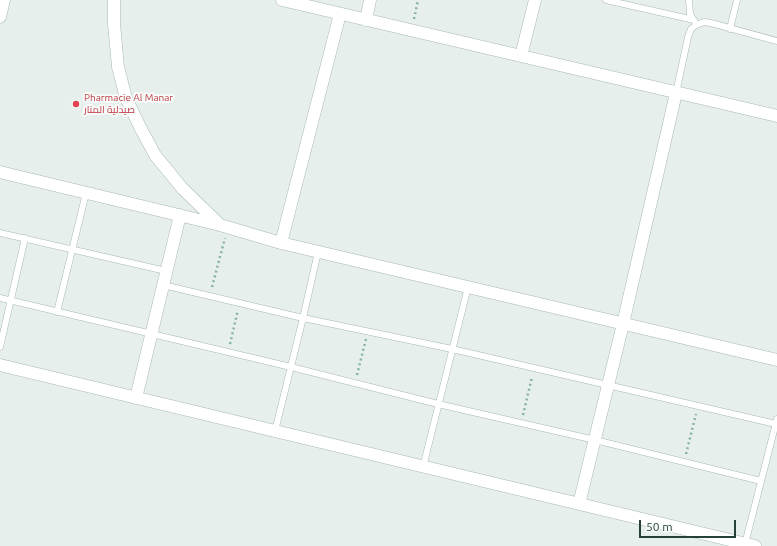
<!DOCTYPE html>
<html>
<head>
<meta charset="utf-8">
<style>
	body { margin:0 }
	#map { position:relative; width:777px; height:546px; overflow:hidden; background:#e6efeb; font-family:Ubuntu,sans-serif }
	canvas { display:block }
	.scale { position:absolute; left:639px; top:520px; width:97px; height:18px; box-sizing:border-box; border:2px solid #24423a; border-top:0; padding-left:5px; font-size:12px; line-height:14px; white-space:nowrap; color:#24423a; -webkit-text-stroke:3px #f7fbf9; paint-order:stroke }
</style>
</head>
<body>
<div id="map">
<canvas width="777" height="546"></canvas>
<div class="scale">50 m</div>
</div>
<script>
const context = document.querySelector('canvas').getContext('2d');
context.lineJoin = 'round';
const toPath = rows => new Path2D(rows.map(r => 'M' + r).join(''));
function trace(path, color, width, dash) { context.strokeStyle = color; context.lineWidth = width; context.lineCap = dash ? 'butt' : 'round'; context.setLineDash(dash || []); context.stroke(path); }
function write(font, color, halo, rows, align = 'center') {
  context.font = font + ' Ubuntu,Cairo,sans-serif'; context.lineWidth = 4; context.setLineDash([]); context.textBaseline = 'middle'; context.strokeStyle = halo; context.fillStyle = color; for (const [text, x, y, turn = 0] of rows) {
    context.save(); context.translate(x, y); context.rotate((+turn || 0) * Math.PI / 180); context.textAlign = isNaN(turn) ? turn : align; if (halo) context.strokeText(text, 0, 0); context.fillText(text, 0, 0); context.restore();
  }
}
const path = toPath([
	[414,19,418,0],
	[212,287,225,238],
	[230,344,238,310],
	[357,375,366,339],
	[523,415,532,377],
	[686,454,696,414]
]);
const lane = toPath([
	[606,0,694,20],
	[689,0,690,14,695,22],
	[730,29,737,0],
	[676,93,688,37,691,29,696,25,704,22,711,23,777,41],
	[0,233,166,271],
	[318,252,303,318,452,349,776,424],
	[163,285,303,318,275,431],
	[0,298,291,367,438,404,595,440,761,481],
	[57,312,86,193],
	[0,347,25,238],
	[423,467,468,287],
	[745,544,777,419]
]);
const street = toPath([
	[114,0,114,24,118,67,126,98,141,129,155,155,182,188,220,225],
	[282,0,777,116],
	[0,17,4,0],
	[366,20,370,0],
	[521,56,535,0],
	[0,172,220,225,281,243,777,360],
	[281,243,340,14],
	[0,365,755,546],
	[136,398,180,215],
	[579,504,623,324,676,93]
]);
const markers = [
	[76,104,4,"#e0444e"]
];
const healthNames = [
	["Pharmacie Al Manar",84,98],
	["صيدلية المنار",84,110]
];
trace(lane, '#a8b8b2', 7);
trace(street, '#a8b8b2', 13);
trace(path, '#86b3a5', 2.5, [2, 3]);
trace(lane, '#fff', 6);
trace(street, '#fff', 12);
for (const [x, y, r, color] of markers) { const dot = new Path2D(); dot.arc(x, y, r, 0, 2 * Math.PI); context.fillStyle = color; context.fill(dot); trace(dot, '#f7fbf9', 1.5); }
write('10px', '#be3a42', '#f7fbf9', healthNames, 'left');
</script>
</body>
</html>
